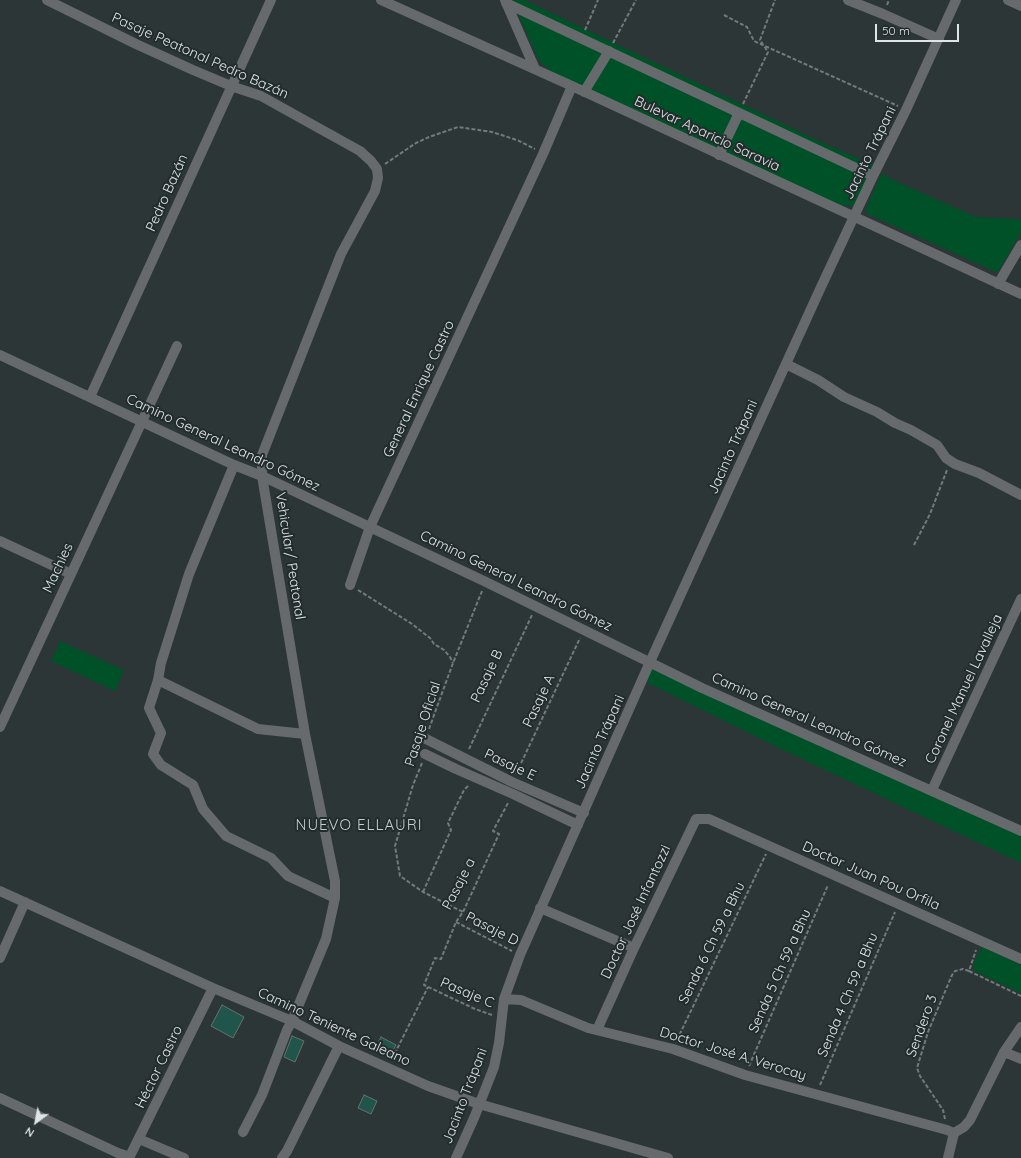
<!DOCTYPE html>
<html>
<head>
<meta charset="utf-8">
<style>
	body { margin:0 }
	#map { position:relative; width:1021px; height:1158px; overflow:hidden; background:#2c3637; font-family:Quicksand,sans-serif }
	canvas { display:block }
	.north { position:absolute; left:16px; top:1102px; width:40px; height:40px; -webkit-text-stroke:3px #232c2c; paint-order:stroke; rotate:212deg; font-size:11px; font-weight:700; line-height:16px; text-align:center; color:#dfe5e6 }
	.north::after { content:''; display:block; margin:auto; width:14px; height:18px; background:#dfe5e6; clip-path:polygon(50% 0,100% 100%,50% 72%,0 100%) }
	.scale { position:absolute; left:875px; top:24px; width:84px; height:18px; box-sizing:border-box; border:2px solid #dfe5e6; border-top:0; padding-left:5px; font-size:12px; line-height:14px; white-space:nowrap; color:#dfe5e6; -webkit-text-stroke:3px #232c2c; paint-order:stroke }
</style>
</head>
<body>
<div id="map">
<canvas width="1021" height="1158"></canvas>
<div class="north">N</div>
<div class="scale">50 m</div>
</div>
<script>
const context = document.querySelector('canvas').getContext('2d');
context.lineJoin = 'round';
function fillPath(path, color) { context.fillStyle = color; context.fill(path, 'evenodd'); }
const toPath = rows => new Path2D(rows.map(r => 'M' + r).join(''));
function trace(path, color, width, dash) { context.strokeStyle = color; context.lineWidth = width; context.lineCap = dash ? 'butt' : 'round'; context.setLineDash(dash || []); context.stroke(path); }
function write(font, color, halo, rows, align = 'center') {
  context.font = font + ' Quicksand,sans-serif'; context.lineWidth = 4; context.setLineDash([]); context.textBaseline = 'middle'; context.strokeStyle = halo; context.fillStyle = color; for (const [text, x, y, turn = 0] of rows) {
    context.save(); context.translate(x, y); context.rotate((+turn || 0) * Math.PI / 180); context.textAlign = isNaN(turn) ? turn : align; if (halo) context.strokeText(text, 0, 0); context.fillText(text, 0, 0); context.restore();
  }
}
const green = toPath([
	[512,0,524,0,823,143,873,165,859,197,854,205,851,206,840,205,553,73,539,61],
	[882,173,891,179,976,217,1019,219,1021,221,1021,232,998,272,996,272,868,214,865,210],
	[60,641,124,670,115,691,51,661],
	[650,662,1021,831,1021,863,779,748,642,680],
	[982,946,1021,965,1021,993,974,971,973,964]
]);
const building = toPath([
	[222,1005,244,1017,233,1038,211,1026,222,1005],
	[292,1036,304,1041,295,1062,284,1057,292,1036],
	[381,1037,396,1045,390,1055,376,1047,381,1037],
	[364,1095,377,1101,371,1114,358,1108,364,1095]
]);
const path = toPath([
	[887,5,889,0],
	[724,15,747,27,754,41,898,106],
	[585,30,598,0],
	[613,43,636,0],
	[743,104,768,52,760,40,775,0],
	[385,164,416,143,429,137,458,127,492,132,517,140,535,149],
	[914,545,930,514,947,470],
	[358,590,412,624,430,638,434,644,444,650,450,657,453,663],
	[429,729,453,663,482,591],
	[469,749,532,615],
	[422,763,413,785,395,846,400,876,423,892,463,912],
	[516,774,580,638],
	[423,892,451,830,448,823,464,790,469,785],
	[456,922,512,951],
	[969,971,1021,996],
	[492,1015,475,1009,424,985,435,958,441,959,456,922,463,912,499,834,493,831,508,803],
	[677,1040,766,854],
	[392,1059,428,987],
	[749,1066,828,885],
	[820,1085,895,912],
	[945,1119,943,1110,920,1076,917,1068,928,1032,952,975,955,971,963,969,969,971,976,950]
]);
const minor = toPath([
	[47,0,136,44,193,70,231,86,261,96,360,151,371,161,377,169,378,178,375,191,341,254,262,455,262,476,305,734,335,881,335,898,326,939,292,1021,287,1030,262,1095,243,1132],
	[381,0,572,86,1021,294],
	[505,0,535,69],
	[848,0,883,14,939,39],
	[1008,0,1021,6],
	[506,3,873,176],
	[584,92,609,51],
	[719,155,739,113],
	[998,284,1021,245],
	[0,355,234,465,262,476,486,582,702,688,1021,831],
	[786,364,818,380,844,397,877,412,895,423,911,430,937,445,946,458,955,464,979,473,1021,495],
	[90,397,271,0],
	[234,465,189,574,161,663,158,680,149,708,161,733,153,754,161,765,193,785,203,809,226,836,271,858,288,876,335,898],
	[0,541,71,574],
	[350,585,370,527,543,154,572,86],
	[158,680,258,729,305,734],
	[0,727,177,346],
	[426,739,512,782,584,813],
	[425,754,456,769,513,794,578,825],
	[932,790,1021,599],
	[0,891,213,988,292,1021,339,1046,428,1086,479,1104,668,1158],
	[540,908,634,948],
	[0,958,25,902],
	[504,999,521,1000,588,1028,673,1049,745,1075,947,1130,954,1133],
	[597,1030,634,948,696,819,709,819,1021,959],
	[1004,1052,1021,1059],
	[0,1098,118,1153,130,1157],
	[139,1139,184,1158],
	[129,1158,213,988],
	[282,1158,287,1151,339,1046],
	[456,1158,474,1118,494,1067,499,1043,504,999,520,955,650,662,821,287,873,176,906,110,956,0],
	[948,1158,954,1133,964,1127,970,1120,1004,1052,1021,1027]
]);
const streetNames = [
	["Pasaje Peatonal Pedro Bazán",200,56,24],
	["Bulevar Aparicio Saravia",707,134,25],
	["Jacinto Trápani",870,153,-64],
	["Pedro Bazán",167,193,-66],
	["General Enrique Castro",419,389,-65],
	["Camino General Leandro Gómez",223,443,25],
	["Jacinto Trápani",733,447,-66],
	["Vehicular/ Peatonal",290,556,81],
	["Machies",58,568,-65],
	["Camino General Leandro Gómez",516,581,26],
	["Pasaje B",487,676,-65],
	["Coronel Manuel Lavalleja",964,689,-65],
	["Pasaje A",539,701,-65],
	["Camino General Leandro Gómez",809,720,24],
	["Pasaje Oficial",423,724,-72],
	["Jacinto Trápani",600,742,-66],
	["Pasaje E",510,765,25],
	["Doctor Juan Pou Orfila",871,876,24],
	["Pasaje a",459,884,-63],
	["Doctor José Infantozzi",636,912,-65],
	["Pasaje D",492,929,27],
	["Senda 6 Ch 59 a Bhu",712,943,-64],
	["Senda 5 Ch 59 a Bhu",780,971,-66],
	["Pasaje C",467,993,23],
	["Senda 4 Ch 59 a Bhu",848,995,-67],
	["Sendero 3",922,1026,-70],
	["Camino Teniente Galeano",334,1027,25],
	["Doctor José A. Verocay",733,1054,17],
	["Héctor Castro",159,1067,-64],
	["Jacinto Trápani",465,1096,-69]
];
const neighbourhoodNames = [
	["NUEVO ELLAURI",359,825]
];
fillPath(green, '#005128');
fillPath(building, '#1f554a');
trace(building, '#67716e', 1);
trace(path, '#727a7b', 2, [4, 2]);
trace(minor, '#666a6c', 10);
write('14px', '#dfe5e6', '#232c2c', streetNames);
context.letterSpacing = '1px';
write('15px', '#c3cfd0', '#232c2c', neighbourhoodNames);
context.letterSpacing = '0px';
</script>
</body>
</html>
